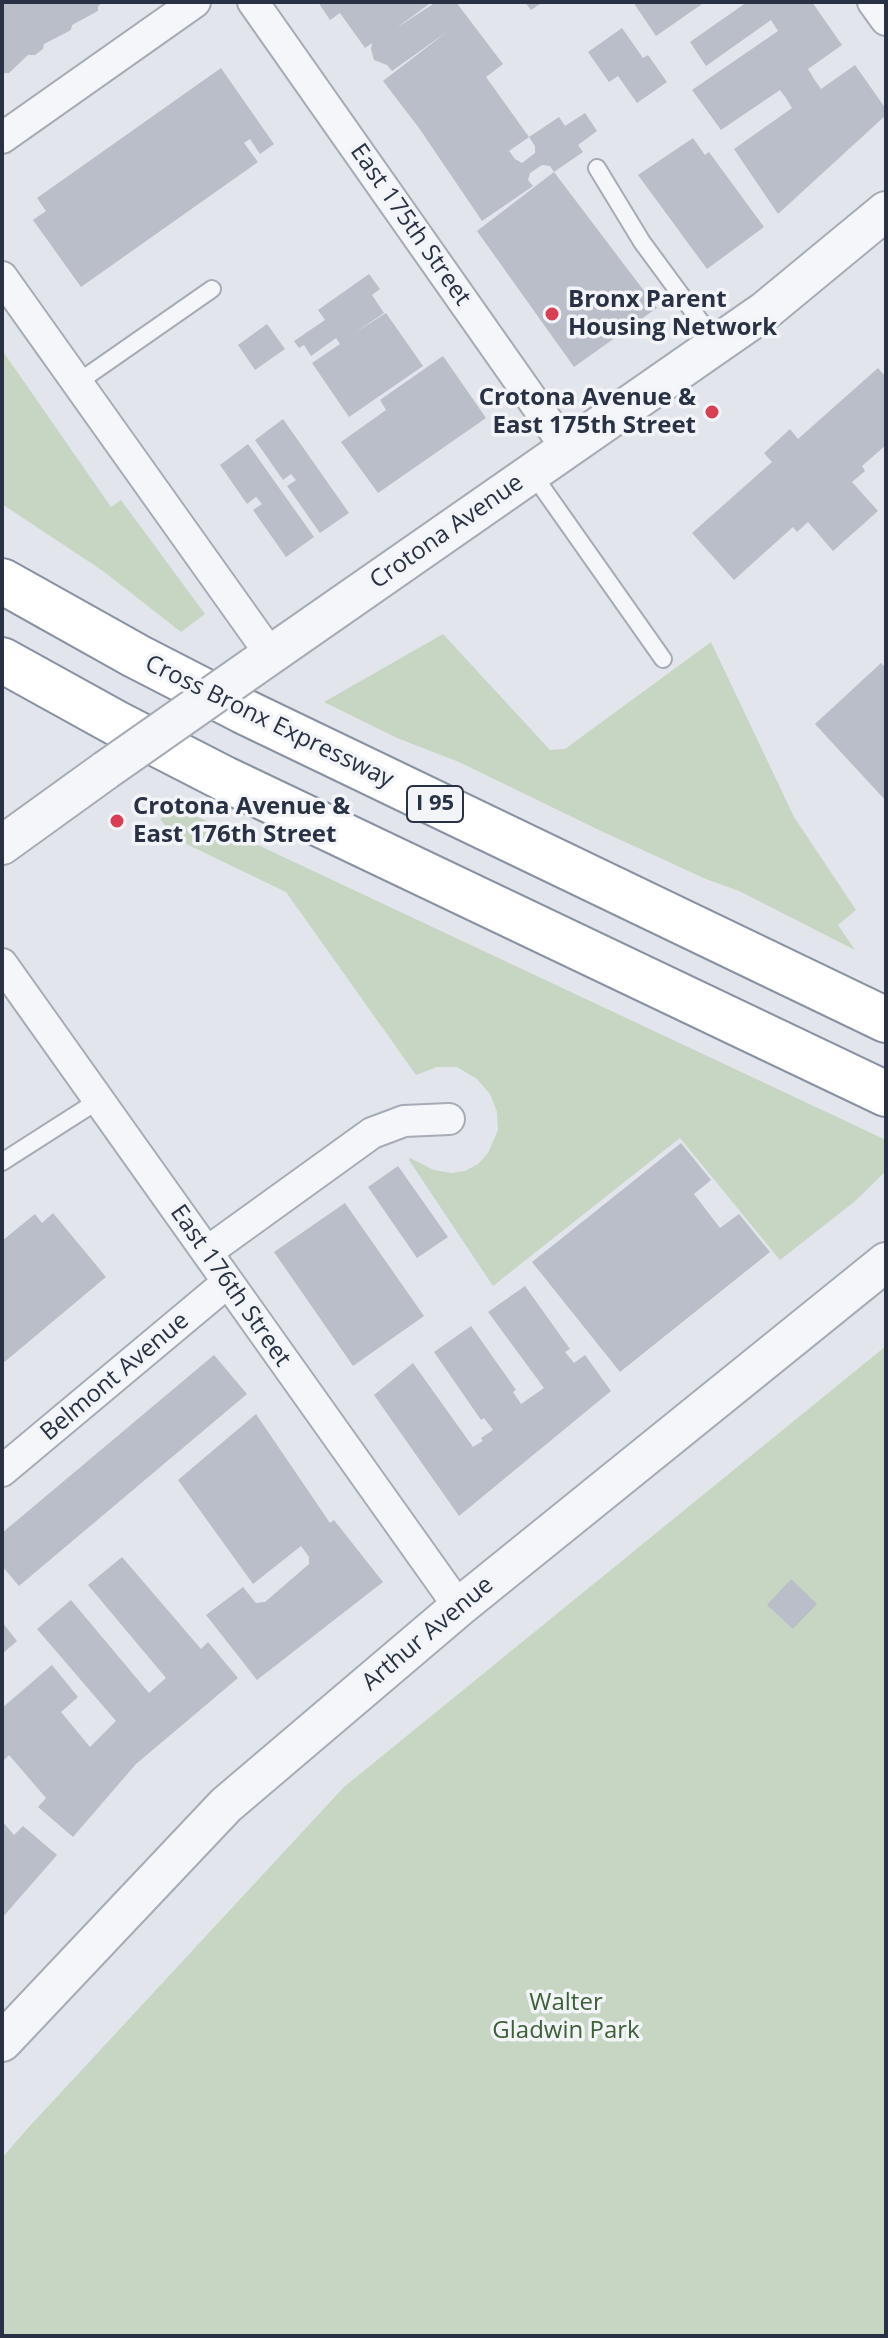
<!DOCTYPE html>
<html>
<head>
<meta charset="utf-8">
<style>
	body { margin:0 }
	#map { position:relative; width:888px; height:2338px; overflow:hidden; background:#e2e5eb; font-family:"Open Sans",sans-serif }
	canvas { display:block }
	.frame { position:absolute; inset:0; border:4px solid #283244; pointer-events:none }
</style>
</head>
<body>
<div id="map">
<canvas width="888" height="2338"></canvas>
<div class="frame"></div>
</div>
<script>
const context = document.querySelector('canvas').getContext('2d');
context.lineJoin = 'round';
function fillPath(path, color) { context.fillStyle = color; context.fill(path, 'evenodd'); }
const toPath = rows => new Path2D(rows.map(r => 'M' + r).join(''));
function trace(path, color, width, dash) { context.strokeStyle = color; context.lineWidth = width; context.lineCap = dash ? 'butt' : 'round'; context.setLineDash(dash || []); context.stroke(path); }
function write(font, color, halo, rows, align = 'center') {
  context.font = font + ' "Open Sans",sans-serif'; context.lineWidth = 7; context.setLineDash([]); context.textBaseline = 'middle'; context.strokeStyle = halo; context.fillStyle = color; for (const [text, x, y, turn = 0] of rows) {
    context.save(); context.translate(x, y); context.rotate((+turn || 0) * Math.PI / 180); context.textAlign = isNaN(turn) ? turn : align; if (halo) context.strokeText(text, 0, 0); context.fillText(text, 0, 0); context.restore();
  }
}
const green = toPath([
	[2,350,111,507,121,500,205,614,181,632,103,571,2,504],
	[443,634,550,750,565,749,711,642,794,817,856,910,838,925,855,950,739,891,706,879,601,831,459,762,397,738,324,702],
	[177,807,886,1140,886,1171,854,1202,780,1260,680,1138,493,1286,409,1160,410,1158,434,1170,451,1173,465,1171,478,1164,488,1153,498,1130,497,1112,490,1094,477,1079,457,1067,437,1067,416,1075,286,892,176,839,160,819],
	[886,1346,886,2336,2,2336,2,2158,28,2128,344,1787]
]);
const building = toPath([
	[2,2,104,2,98,6,98,11,72,25,71,30,44,44,43,49,35,55,28,55,9,73,2,73],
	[318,2,432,2,395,29,436,2,456,2,503,64,486,77,529,137,559,117,565,126,585,113,597,131,578,145,583,152,554,172,550,166,542,165,530,173,528,180,533,186,482,221,419,128,383,81,448,31,392,71,387,65,374,60,371,49,372,43,365,48,340,13,330,20],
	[529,137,535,146,535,153,522,163,515,159,509,151],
	[525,2,543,2,531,10],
	[633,2,705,2,656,36],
	[747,2,812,2,842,45,808,69,814,79,821,89,855,65,886,109,886,115,778,214,734,149,792,108,786,98,780,90,721,130,692,90,778,31,771,20,706,66,690,42],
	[622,28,643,58,648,55,667,82,637,103,618,76,609,82,588,52],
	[221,68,274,144,260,154,250,139,244,143,258,162,81,287,33,220,46,211,37,198],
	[693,138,705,155,709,152,764,227,707,269,638,175],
	[554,172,657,308,574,367,477,231],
	[369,274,380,289,372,295,384,313,353,334,386,313,423,366,349,417,312,363,340,344,336,338,311,356,304,345,299,348,294,341,325,320,318,310],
	[267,324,285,349,255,370,238,345],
	[443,356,486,418,378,493,341,442,386,410,380,400],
	[878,368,886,377,886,445,862,466,865,471,852,482,878,511,833,551,808,522,797,532,793,527,734,580,692,533,772,462,764,453,790,429,798,439],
	[283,419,349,513,320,533,287,486,296,480,291,474,283,480,255,440],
	[248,444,314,537,286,557,253,510,262,504,256,497,247,504,220,465],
	[881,663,886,668,886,801,815,724],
	[681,1143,711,1180,694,1194,720,1228,739,1214,770,1252,620,1372,532,1262],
	[398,1166,448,1237,417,1258,368,1187],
	[345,1203,424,1316,353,1366,274,1252],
	[53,1213,106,1277,2,1364,2,1241,35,1214,42,1223],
	[525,1286,570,1349,565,1352,574,1363,585,1355,611,1391,459,1516,374,1395,413,1363,473,1447,483,1441,481,1438,493,1430,484,1418,481,1420,434,1352,471,1326,516,1390,513,1392,521,1404,544,1388,488,1312],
	[214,1355,247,1394,19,1586,2,1566,2,1533],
	[256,1414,330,1523,334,1520,383,1582,257,1680,206,1615,243,1587,256,1603,265,1602,309,1564,309,1557,301,1546,253,1584,178,1480],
	[122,1557,201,1649,208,1642,238,1678,136,1764,73,1837,38,1807,46,1798,9,1755,2,1762,2,1708,52,1665,78,1697,61,1712,90,1747,116,1721,37,1629,71,1600,149,1693,166,1678,88,1585],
	[791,1579,817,1604,793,1629,767,1605],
	[2,1622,17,1641,2,1654],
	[2,1821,14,1835,23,1826,57,1855,2,1918]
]);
const service = toPath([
	[597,168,642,242,717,344],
	[77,383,212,289],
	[532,473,663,659],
	[2,1162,99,1100]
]);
const minor = toPath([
	[253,2,567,449],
	[873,2,886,20],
	[2,138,195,2],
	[2,277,271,655],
	[2,964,459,1607],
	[207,1252,372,1133,404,1121,449,1119],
	[2,1471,228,1282]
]);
const tertiary = toPath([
	[253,667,766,310,886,211],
	[2,845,106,770],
	[2,2042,226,1805,459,1607,886,1262]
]);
const motorway = toPath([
	[2,581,136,656,243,711,886,1020],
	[2,660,116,723,225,779,886,1094]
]);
const tertiaryBridge = toPath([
	[106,770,253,667]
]);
const markers = [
	[552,314,8,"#d83f53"],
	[712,412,8,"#d83f53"],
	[117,821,8,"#d83f53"]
];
const shields = [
	[435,804,56]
];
const shieldNames = [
	["I 95",435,804]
];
const streetNames = [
	["East 175th Street",410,225,55],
	["Crotona Avenue",447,532,-35],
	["Cross Bronx Expressway",269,722,26],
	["East 176th Street",230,1286,55],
	["Belmont Avenue",115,1377,-40],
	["Arthur Avenue",428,1634,-40]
];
const poiNames = [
	["Bronx Parent",568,300],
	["Housing Network",568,328],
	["Crotona Avenue &",696,398,"right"],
	["East 175th Street",696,426,"right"],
	["Crotona Avenue &",133,807],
	["East 176th Street",133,835]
];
const parkNames = [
	["Walter",566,2003],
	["Gladwin Park",566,2031]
];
fillPath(green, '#c7d6c2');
fillPath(building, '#b9bec9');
trace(service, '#a6acb6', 20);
trace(minor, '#a6acb6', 34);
trace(tertiary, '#a6acb6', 42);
trace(motorway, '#8892a3', 48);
trace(service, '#f5f6f9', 16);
trace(minor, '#f5f6f9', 30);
trace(tertiary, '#f5f6f9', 38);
trace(motorway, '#fff', 44);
trace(tertiaryBridge, '#a6acb6', 42, []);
trace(tertiaryBridge, '#f5f6f9', 38);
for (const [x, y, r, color] of markers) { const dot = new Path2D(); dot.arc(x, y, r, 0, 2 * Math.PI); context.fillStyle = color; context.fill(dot); trace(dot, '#f2f4f8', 3); }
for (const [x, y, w] of shields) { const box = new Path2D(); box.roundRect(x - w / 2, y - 18, w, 36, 6); context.fillStyle = '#f2f4f8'; context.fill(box); trace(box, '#283244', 2); }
write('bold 22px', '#283244', null, shieldNames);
write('24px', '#283244', '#f2f4f8', streetNames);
write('bold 24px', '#283244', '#f2f4f8', poiNames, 'left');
write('24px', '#3c6135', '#f2f4f8', parkNames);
</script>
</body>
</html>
